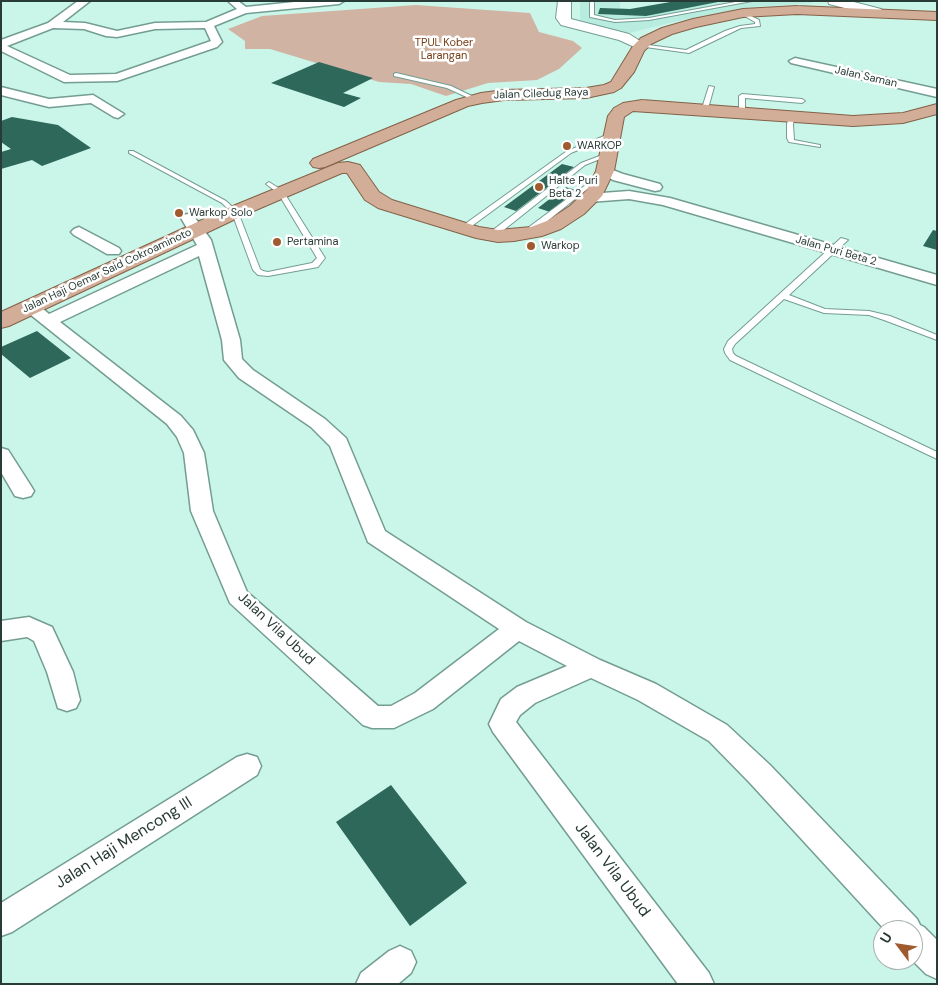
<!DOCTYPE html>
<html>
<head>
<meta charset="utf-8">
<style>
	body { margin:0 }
	#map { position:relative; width:938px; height:985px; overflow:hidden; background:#caf6ea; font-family:"DM Sans",sans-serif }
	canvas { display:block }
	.frame { position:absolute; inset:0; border:2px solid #293b36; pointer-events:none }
	.north { position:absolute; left:873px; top:920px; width:50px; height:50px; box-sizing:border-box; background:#fff; border:1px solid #a9b1af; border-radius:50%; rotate:301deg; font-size:14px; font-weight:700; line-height:20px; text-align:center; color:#293b36 }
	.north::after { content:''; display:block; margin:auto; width:18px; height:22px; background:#9f5a2e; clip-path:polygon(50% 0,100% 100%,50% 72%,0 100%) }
</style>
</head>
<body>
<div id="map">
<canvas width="938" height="985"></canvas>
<div class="frame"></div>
<div class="north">U</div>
</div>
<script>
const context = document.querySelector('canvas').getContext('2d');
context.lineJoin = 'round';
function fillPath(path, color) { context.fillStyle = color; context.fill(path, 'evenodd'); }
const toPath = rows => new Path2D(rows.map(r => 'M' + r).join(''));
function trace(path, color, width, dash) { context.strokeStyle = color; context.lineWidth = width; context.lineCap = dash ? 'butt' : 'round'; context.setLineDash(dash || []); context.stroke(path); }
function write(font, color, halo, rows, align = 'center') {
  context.font = font + ' "DM Sans",sans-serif'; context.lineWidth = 5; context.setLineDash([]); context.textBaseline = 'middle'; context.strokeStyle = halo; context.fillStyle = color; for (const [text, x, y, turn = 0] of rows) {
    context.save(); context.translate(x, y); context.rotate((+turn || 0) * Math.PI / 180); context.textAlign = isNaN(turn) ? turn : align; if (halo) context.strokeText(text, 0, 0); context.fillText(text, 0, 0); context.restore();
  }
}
const built = toPath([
	[580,1,620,1,620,8,635,9,679,1,810,1,814,3,752,7,678,21,625,34,580,20]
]);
const green = toPath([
	[416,5,530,13,539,32,573,41,582,48,559,69,537,80,488,83,446,96,411,84,379,82,270,49,245,49,245,41,228,29,262,16]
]);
const building = toPath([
	[676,1,718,2,646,16,598,14,600,8,630,9],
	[319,62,373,78,343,93,361,98,344,107,271,83],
	[12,117,58,125,91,148,42,166,32,160,1,169,1,152,11,149,1,142,1,121],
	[562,164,574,167,516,211,504,207],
	[565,187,576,190,550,212,538,208],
	[933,230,937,231,937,250,923,246],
	[37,331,71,358,30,378,1,354,1,347],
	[391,785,467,883,410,926,336,822]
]);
const lane = toPath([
	[590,1,594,1,594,15,615,20,649,18,741,1,752,1,649,20,615,22,590,17,590,1],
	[743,12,759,20,760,26,741,28,689,53,638,46,641,44,686,50,725,31,740,26,755,24,755,22,741,14,743,12],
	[396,73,451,86,478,99,473,100,447,88,394,76,394,74,396,73],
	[709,86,714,87,709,105,706,107,703,105,709,86],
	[742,94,802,99,805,101,802,103,745,98,745,108,742,110,739,108,739,96,742,94],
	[792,115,795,117,793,124,794,140,820,145,820,147,789,142,787,138,787,124,789,117,792,115],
	[609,134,614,135,571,153,465,231,458,229,567,151,609,134],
	[129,151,133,151,226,201,238,212,260,269,263,271,268,272,312,263,317,258,278,193,266,184,269,182,283,191,325,258,318,267,268,276,258,275,253,270,232,213,222,203,129,153,129,151],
	[605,154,610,155,585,165,495,237,489,237,489,233,581,163,605,154],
	[596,173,601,174,591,186,535,231,529,231,529,227,587,184,596,173],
	[841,238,848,240,789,295,825,309,869,311,890,316,937,335,937,340,884,320,869,315,824,313,784,299,735,344,732,349,733,353,736,356,937,452,937,459,730,360,725,353,724,349,728,341,841,238]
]);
const street = toPath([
	[78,1,90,1,63,22,85,23,117,31,155,23,206,22,237,9,228,1,238,1,246,7,304,1,344,1,339,4,246,13,214,26,222,42,217,47,117,81,64,82,1,51,1,40,48,23,78,1],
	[53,28,84,29,106,36,117,37,155,29,205,28,211,41,116,74,70,75,7,46,53,28],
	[795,58,937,89,937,97,791,63,789,61,795,58],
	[1,87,49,99,93,95,124,114,118,118,114,117,91,103,49,107,1,95,1,87],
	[605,167,623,174,660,184,662,187,660,190,655,191,613,180,598,171,605,167],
	[629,191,670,198,937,275,937,285,663,205,629,199,589,202,584,201,582,198,584,195,589,194,629,191],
	[188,214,193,215,211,240,240,340,242,359,253,370,325,419,346,438,385,531,526,622,600,660,656,684,727,725,770,765,917,919,920,925,924,927,937,940,937,979,926,974,912,960,913,930,885,930,750,783,709,741,638,700,591,678,535,703,520,715,516,722,709,973,714,984,678,984,493,732,489,724,501,699,517,687,567,666,519,641,433,709,394,728,372,728,363,725,230,603,191,511,184,453,177,437,167,424,21,307,24,303,30,302,36,303,49,314,197,245,181,218,183,215,188,214],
	[199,256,222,340,224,360,239,378,311,427,330,446,368,542,499,629,415,693,391,706,378,706,247,592,213,511,204,453,193,430,181,416,60,322,199,256],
	[79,227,119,248,121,251,119,254,107,254,74,235,71,232,74,229,79,227],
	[1,448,8,450,31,486,34,491,31,496,23,498,15,496,1,472,1,448],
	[29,617,52,627,73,672,80,700,76,708,67,711,58,708,47,672,34,641,27,637,1,641,1,621,29,617],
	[247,754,257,757,261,766,257,775,12,932,1,936,1,903,237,757,247,754],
	[400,946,411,951,416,962,411,973,398,984,356,984,361,973,389,951,400,946]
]);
const secondary = toPath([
	[558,1,571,1,571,19,629,34,648,46,646,49,641,50,619,40,561,25,556,18,558,1],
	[828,1,850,1,881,9,883,12,876,16,829,4,828,1]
]);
const primary = toPath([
	[797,6,937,12,937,20,797,14,743,17,696,27,672,34,651,44,644,51,634,72,621,88,614,92,586,98,504,100,482,103,468,106,325,167,319,168,313,167,310,163,313,159,456,100,481,93,504,90,586,88,604,85,611,82,633,46,641,38,662,28,693,19,743,9,797,6],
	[642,100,853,116,903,113,937,104,937,114,903,123,853,126,633,111,624,117,614,171,602,196,584,214,561,229,542,236,514,241,498,242,476,238,378,208,365,200,347,173,342,173,242,216,9,326,1,328,1,312,228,208,338,163,348,162,360,165,379,192,392,200,479,227,498,230,531,227,547,221,570,206,587,190,596,171,608,116,614,108,623,103,642,100]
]);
const markers = [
	[567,146,5,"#9f5a2e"],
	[539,187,5,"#9f5a2e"],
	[179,213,5,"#9f5a2e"],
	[277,242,5,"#9f5a2e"],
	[531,246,5,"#9f5a2e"]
];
const farParknames = [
	["TPUL Kober",444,43],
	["Larangan",444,56]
];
const farStreetnames = [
	["Jalan Saman",866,77,13],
	["Jalan Ciledug Raya",541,94,-2],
	["Jalan Puri Beta 2",836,251,16],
	["Jalan Haji Oemar Said Cokroaminoto",107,271,-25]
];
const farPoinames = [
	["WARKOP",577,146],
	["Halte Puri",549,181],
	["Beta 2",549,194],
	["Warkop Solo",189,213],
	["Pertamina",287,242],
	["Warkop",541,246]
];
const streetNames = [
	["Jalan Vila Ubud",276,629,43]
];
const nearStreetnames = [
	["Jalan Haji Mencong III",124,843,-32],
	["Jalan Vila Ubud",612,870,53]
];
fillPath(built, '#b7ecde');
fillPath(green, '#d0b3a3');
fillPath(building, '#2d685a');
trace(lane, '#749d92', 2);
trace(street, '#749d92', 3);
trace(secondary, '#749d92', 2);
trace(primary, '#836148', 2);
fillPath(lane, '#fff');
fillPath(street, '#fff');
fillPath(secondary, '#fff');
fillPath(primary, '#d2ad97');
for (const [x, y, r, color] of markers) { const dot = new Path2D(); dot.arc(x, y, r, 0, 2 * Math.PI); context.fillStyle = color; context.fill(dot); trace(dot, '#fff', 2); }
write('11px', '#743a13', '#fff', farParknames);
write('11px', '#293b36', '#fff', farStreetnames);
write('11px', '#293b36', '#fff', farPoinames, 'left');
write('14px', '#293b36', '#fff', streetNames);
write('16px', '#293b36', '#fff', nearStreetnames);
</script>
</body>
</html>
